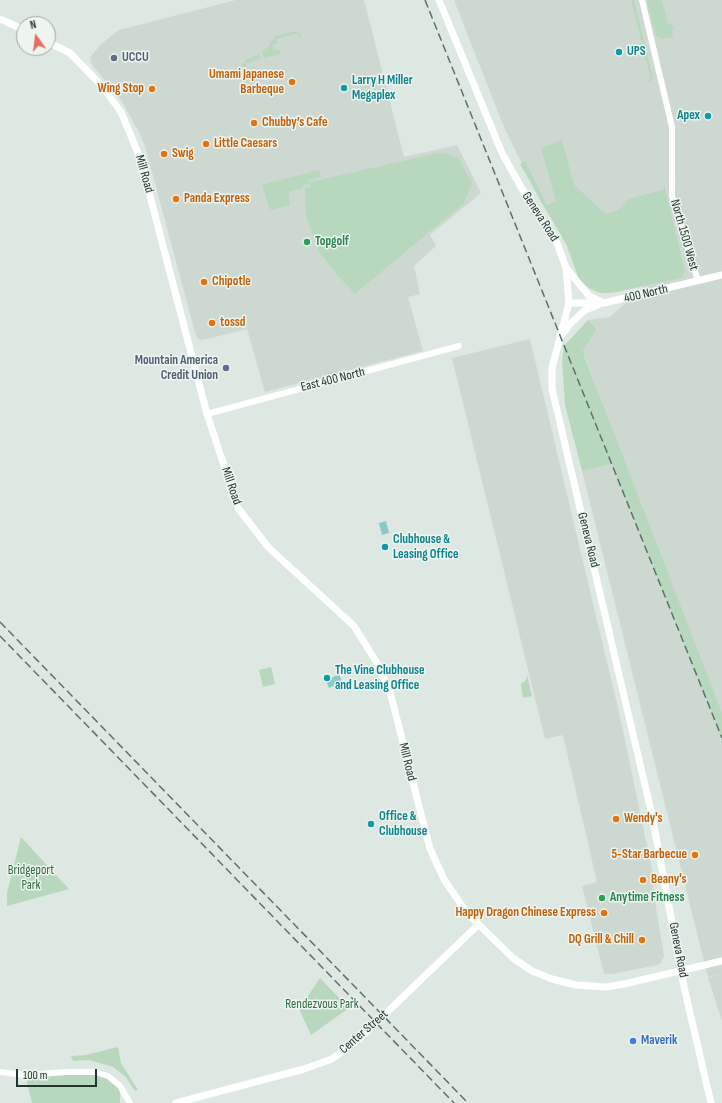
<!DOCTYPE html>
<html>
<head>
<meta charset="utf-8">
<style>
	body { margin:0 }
	#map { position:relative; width:722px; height:1103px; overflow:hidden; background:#dee8e2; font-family:"Sofia Sans Condensed",sans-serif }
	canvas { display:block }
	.north { position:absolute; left:16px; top:16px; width:40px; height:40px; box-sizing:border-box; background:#eef5f1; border:1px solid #9ca9a3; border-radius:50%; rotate:346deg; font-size:11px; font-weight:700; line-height:16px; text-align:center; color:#21362e }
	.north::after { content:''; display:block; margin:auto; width:14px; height:18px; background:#e56f5f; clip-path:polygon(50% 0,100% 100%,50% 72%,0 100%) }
	.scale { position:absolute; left:16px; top:1069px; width:81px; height:18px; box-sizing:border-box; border:2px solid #21362e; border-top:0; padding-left:5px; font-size:12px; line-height:14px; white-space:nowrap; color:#21362e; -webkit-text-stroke:3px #eef5f1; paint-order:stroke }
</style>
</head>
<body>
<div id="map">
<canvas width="722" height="1103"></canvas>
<div class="north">N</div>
<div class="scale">100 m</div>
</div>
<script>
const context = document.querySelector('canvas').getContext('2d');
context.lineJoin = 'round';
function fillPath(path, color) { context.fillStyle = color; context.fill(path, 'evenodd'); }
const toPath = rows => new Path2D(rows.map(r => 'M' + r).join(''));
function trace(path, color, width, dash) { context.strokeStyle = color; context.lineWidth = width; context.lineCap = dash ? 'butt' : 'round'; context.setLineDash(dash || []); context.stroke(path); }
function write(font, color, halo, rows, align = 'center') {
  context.font = font + ' "Sofia Sans Condensed",sans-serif'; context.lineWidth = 3; context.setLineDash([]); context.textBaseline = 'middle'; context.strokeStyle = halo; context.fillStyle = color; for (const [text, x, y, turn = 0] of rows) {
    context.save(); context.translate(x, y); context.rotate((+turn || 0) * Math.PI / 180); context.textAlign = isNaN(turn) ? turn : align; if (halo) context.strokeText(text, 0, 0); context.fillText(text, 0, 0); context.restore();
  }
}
const built = toPath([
	[236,0,364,0,404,157,457,145,481,193,430,235,436,246,414,266,420,294,408,297,423,351,265,392,247,329,203,340,198,339,196,336,145,146,139,132,121,100,92,65,90,58,100,45,119,30],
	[454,0,722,0,722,974,708,977,582,471,612,464,601,400,583,351,597,329,588,320,610,317,659,273,564,238,539,199,503,125],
	[530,339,621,721,652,870,654,895,664,956,661,963,657,965,612,974,604,974,582,886,597,882,563,735,545,739,452,358],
	[722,974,722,1021,708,978]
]);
const green = toPath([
	[631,0,634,0,653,78,650,82,647,81,651,79],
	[647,0,662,0,668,24,671,23,674,29,672,31,673,37,662,39,656,36],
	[295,31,299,33,301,37,299,37,298,33,276,39,277,43,272,45,274,50,280,50,280,54,264,58,262,52,268,47,275,36],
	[259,54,260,59,246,63,246,67,241,66,246,60],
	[562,140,574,185,606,214,617,211,629,199,665,189,685,271,681,278,612,293,600,293,590,289,579,280,567,246,520,164,525,161,547,205,556,201,541,148],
	[444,153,459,159,472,183,464,203,355,294,336,274,318,250,306,216,305,188,310,187,310,182,434,154],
	[319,170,321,177,309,180,309,184,304,185,301,189,288,192,290,205,272,210,270,209,262,185],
	[588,320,597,329,583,351,585,358,722,713,722,737,612,464,582,471,565,405,562,361,564,346],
	[271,667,275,684,263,687,259,670],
	[527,675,532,696,523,698,521,684,526,680],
	[21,837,69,889,7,906,7,893],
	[320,978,349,1008,311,1035,299,1009],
	[118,1047,121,1063,138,1090,135,1091,125,1076,113,1067,89,1060,73,1061,71,1056,86,1055],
	[95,1072,120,1086,120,1103,32,1103,25,1075]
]);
const water = toPath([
	[386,521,389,533,382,535,379,523],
	[339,674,342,681,329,688,326,681]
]);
const tertiary = toPath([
	[642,0,672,127,672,196,698,281],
	[207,414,459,346],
	[0,1072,25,1075,67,1072,95,1072,108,1076,120,1086,130,1103]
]);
const secondary = toPath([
	[439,0,502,153,521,187,557,243,566,268,569,303,552,368,552,389,652,815,684,987,711,1103],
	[0,19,24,30],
	[48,42,70,53,102,86,121,112,140,158,207,414,238,508,268,547,354,626,377,663,390,692,430,849,445,881,467,913,513,958,532,971,552,979,576,985,607,987,624,984,722,961],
	[567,269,589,296,602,302],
	[569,303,604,303,722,275],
	[562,335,570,324,585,310,598,305],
	[176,1103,304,1069,332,1059,359,1039,478,925]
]);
const rail = toPath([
	[425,0,722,738],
	[0,622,468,1103],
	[0,636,454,1103]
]);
const markers = [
	[619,52,4,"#0f9aa8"],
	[114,58,4,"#5c6f8a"],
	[292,82,4,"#e8710a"],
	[344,88,4,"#0f9aa8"],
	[152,89,4,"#e8710a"],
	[708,116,4,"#0f9aa8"],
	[254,123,4,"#e8710a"],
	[206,144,4,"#e8710a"],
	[164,154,4,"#e8710a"],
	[176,199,4,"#e8710a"],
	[307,242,4,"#2e9e5b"],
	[204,282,4,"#e8710a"],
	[212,323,4,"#e8710a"],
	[226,368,4,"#5c6f8a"],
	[385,547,4,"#0f9aa8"],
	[327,678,4,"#0f9aa8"],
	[616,819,4,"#e8710a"],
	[371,824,4,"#0f9aa8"],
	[695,855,4,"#e8710a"],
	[643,880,4,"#e8710a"],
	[602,898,4,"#2e9e5b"],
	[604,913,4,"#e8710a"],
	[642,940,4,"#e8710a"],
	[633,1041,4,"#3f7fe0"]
];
const cultureNames = [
	["UPS",627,52],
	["Larry H Miller",352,81],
	["Megaplex",352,96],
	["Apex",700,116,"right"],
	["Clubhouse &",393,540],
	["Leasing Office",393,555],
	["The Vine Clubhouse",335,671],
	["and Leasing Office",335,686],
	["Office &",379,817],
	["Clubhouse",379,832]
];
const serviceNames = [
	["UCCU",122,58],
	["Mountain America",218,361,"right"],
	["Credit Union",218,376,"right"]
];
const foodNames = [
	["Umami Japanese",284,75,"right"],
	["Barbeque",284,90,"right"],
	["Wing Stop",144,89,"right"],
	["Chubby’s Cafe",262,123],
	["Little Caesars",214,144],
	["Swig",172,154],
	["Panda Express",184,199],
	["Chipotle",212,282],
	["tossd",220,323],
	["Wendy's",624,819],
	["5-Star Barbecue",687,855,"right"],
	["Beany's",651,880],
	["Happy Dragon Chinese Express",596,913,"right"],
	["DQ Grill & Chill",634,940,"right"]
];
const streetNames = [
	["Mill Road",144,174,74],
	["Geneva Road",540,217,57],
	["North 1500 West",684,235,74],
	["400 North",646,294,-13],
	["East 400 North",333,380,-14],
	["Mill Road",231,486,71],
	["Geneva Road",588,540,76],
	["Mill Road",407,762,76],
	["Geneva Road",678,950,79],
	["Center Street",364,1032,-41]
];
const leisureNames = [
	["Topgolf",315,242],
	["Anytime Fitness",610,898]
];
const parkNames = [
	["Bridgeport",31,871],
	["Park",31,886],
	["Rendezvous Park",322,1005]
];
const shopNames = [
	["Maverik",641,1041]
];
fillPath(built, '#cdd8d1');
fillPath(green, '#b8d8bd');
fillPath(water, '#8ac8c9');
trace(tertiary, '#fff', 6);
trace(secondary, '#fff', 7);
trace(rail, '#5b7269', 1.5, [8, 4]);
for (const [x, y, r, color] of markers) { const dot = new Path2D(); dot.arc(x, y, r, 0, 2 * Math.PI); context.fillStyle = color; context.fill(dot); trace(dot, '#eef5f1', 1.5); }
write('bold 13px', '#0d838f', '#eef5f1', cultureNames, 'left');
write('bold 13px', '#4e5e75', '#eef5f1', serviceNames, 'left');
write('bold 13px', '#c56008', '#eef5f1', foodNames, 'left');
write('13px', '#21362e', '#eef5f1', streetNames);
write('bold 13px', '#27864d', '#eef5f1', leisureNames, 'left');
write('13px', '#2f693e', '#eef5f1', parkNames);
write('bold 13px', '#366cbe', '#eef5f1', shopNames, 'left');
</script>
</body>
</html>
